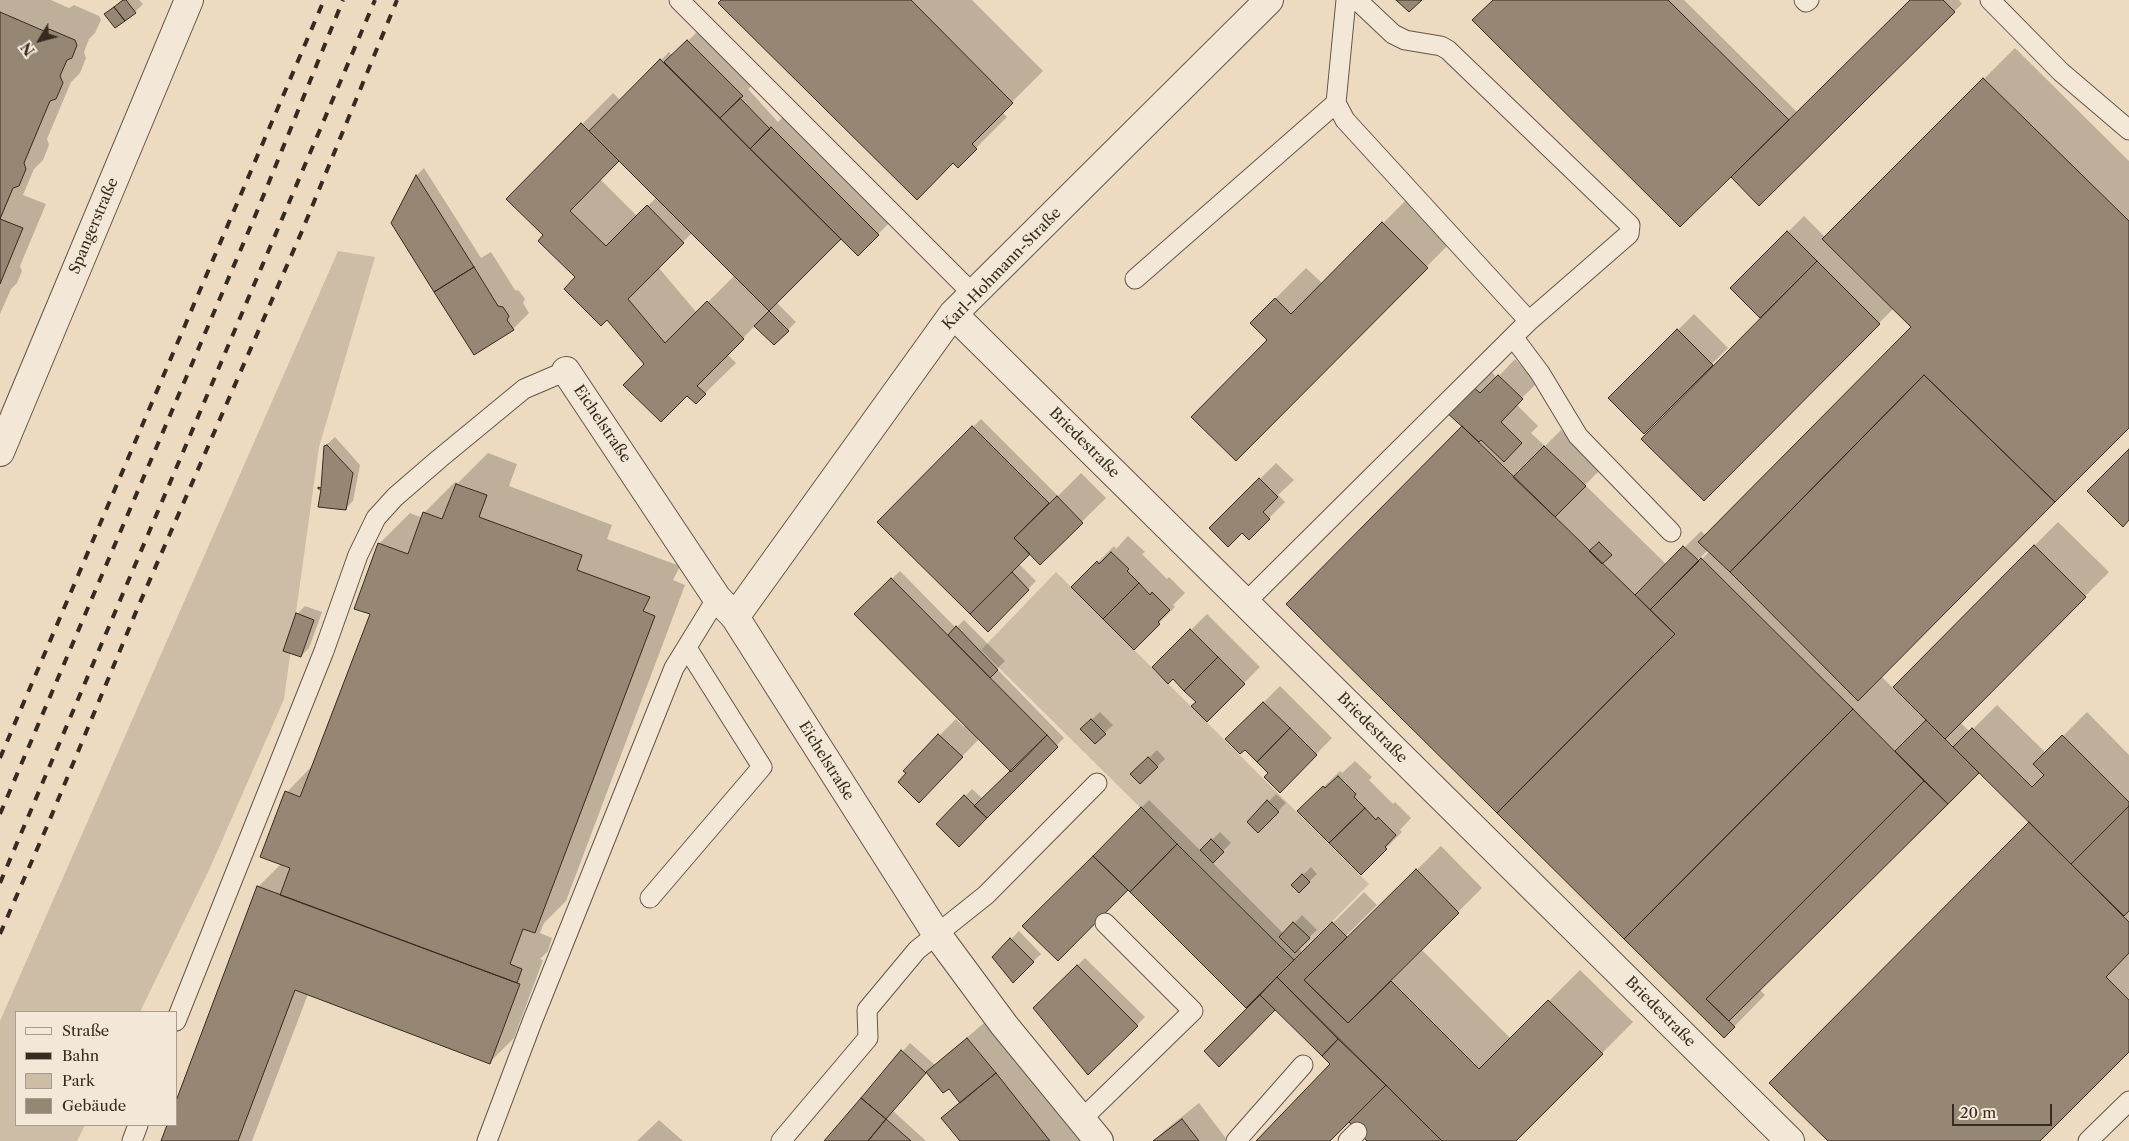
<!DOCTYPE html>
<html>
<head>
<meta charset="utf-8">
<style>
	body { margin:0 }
	#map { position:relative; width:2129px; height:1141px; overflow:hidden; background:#eddbc1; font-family:"Libre Caslon Text",serif }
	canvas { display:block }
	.legend { position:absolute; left:15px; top:1011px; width:162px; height:115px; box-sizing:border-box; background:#f3e8d7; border:1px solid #a89c8e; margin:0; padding:6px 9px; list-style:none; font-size:15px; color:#372a20 }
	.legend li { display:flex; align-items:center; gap:10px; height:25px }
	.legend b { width:25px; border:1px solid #a89c8e }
	.north { position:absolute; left:15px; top:15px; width:50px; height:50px; -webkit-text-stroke:4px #f3e8d7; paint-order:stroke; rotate:233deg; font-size:14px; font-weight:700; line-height:20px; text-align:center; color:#372a20 }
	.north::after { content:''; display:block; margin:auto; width:18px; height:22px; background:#372a20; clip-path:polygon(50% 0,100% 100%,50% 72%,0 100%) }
	.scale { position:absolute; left:1952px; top:1104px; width:100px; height:22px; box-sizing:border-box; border:2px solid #372a20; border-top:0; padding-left:6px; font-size:15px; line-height:18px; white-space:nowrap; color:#372a20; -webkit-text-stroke:4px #f3e8d7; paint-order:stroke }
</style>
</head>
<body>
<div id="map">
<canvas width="2129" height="1141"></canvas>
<ul class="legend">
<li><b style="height:6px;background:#f3e8d7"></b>Straße</li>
<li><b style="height:6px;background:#372a20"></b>Bahn</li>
<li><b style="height:14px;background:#cebda6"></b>Park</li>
<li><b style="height:14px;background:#968674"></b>Gebäude</li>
</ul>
<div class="north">N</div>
<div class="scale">20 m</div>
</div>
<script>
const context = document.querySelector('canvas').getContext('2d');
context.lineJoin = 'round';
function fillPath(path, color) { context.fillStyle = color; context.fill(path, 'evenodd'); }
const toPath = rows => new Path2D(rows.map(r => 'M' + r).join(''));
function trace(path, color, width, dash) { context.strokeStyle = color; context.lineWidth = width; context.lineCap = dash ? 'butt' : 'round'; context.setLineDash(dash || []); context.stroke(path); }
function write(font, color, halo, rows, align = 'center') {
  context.font = font + ' "Libre Caslon Text",serif'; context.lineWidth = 4.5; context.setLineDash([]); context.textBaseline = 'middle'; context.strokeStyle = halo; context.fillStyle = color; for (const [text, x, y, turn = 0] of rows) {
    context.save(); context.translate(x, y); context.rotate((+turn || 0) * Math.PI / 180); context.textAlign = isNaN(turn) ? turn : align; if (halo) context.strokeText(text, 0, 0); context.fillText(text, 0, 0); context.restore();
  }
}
const green = toPath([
	[338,251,375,257,319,447,284,699,210,868,140,1012,16,1012,16,1125,85,1125,77,1141,0,1141,0,1021],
	[1056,572,1369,884,1294,960,981,650]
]);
const shadow = toPath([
	[0,0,51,0,69,8,74,5,99,16,101,20,95,33,89,39,84,52,86,58,80,73,71,82,47,139,49,145,43,160,34,169,23,195,46,204,20,266,22,271,17,283,11,289,0,314],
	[122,0,139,0,143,4,135,12,106,14],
	[723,0,972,0,1043,71,1002,112,1007,117,958,166],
	[1494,0,1684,0,1798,113,1912,0,1959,0,1962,4,1759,204,1731,175],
	[704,25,758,79,748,89,778,122,788,112,894,218,858,255,841,237,776,302,796,322,774,344,755,326,727,354,736,363,696,402,646,364,545,235,508,199,613,93,621,101,669,52,673,56],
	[619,160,657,197,637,216,600,179],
	[692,233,735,275,697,313,658,267],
	[2015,48,2129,161,2129,428,1881,676,1893,688,2058,522,2109,572,1960,722,1970,732,1997,705,2046,753,2087,712,2129,755,2129,1050,2039,1141,1829,1141,2031,822,1979,771,1759,989,1765,995,1724,1037,1287,604,1463,426,1447,411,1489,369,1497,378,1515,359,1538,382,1516,404,1538,426,1531,433,1545,446,1561,430,1601,469,1585,485,1667,565,1701,531,1706,536,1913,327,1894,308,1704,499,1811,269,1809,268,1732,288,1804,216,1825,237],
	[1708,550,1710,551,1682,579,1680,577],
	[424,168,481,258,491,252,515,290,519,291,525,299,523,303,529,313,513,329,392,223,417,175],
	[1414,192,1457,236,1236,459,1269,340,1251,323,1306,268,1323,284],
	[1694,314,1728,348,1644,432,1610,398],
	[981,419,1058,496,1081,473,1106,498,1040,563,1030,553,1019,564,1036,581,988,630,878,522],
	[335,437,360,465,353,501,345,509,319,506,325,446],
	[488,453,517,464,509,486,612,525,607,539,680,566,673,580,685,585,566,901,544,923,540,933,552,938,548,951,540,959,543,960,514,1038,490,1062,308,994,252,1141,163,1141,169,1125,176,1125,258,887,281,864,287,792,314,764,371,614,379,544,410,513,423,518,424,513,455,482,458,483],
	[1276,463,1294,480,1278,495,1285,502,1249,538,1243,531,1211,528],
	[1128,536,1145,552,1142,554,1167,579,1169,577,1185,593,1173,605,1175,607,1134,648,1073,587,1114,546,1116,549],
	[900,571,956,628,964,620,1005,661,997,669,1064,738,959,845,938,824,972,789,983,799,1011,771,979,739,919,801,907,773,904,771,956,719,964,727,965,725,856,614],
	[305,606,322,612,309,648,301,656,297,614],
	[1207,614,1260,667,1207,720,1197,701,1173,677,1154,667],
	[1280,686,1332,738,1280,791,1270,773,1245,748,1227,739],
	[1100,712,1113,725,1095,742,1082,729],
	[1157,750,1165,759,1140,782,1132,774],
	[1355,761,1372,777,1369,780,1393,804,1395,802,1411,818,1400,830,1402,832,1361,873,1299,811,1340,771,1342,773],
	[1276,794,1286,803,1258,831,1249,822],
	[1149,800,1201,851,1220,832,1231,843,1212,862,1284,934,1302,915,1317,930,1298,948,1303,953,1364,892,1377,905,1334,948,1336,950,1441,846,1482,888,1421,949,1511,1039,1580,970,1633,1022,1515,1141,1365,1141,1367,1139,1349,1121,1329,1141,1258,1141,1332,1064,1276,1008,1219,1065,1205,1051,1293,963,1128,889,1024,926],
	[1311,867,1317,874,1299,891,1293,885],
	[1019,931,1041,954,1013,981,994,957],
	[1085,958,1145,1017,1088,1073,1035,1008],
	[984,1023,1012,1057,1028,1044,1094,1141,961,1141,943,1118,960,1101,949,1087,943,1092,927,1071,893,1111,926,1141,825,1141,910,1043,935,1065],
	[1199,1103,1228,1141,1154,1141,1164,1131],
	[659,1120,683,1141,637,1141]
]);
const building = toPath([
	[123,0,126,0,136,13,125,21,114,7,123,0],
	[721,0,911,0,1013,103,972,144,977,149,958,168,953,163,917,200,718,3,721,0],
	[1396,0,1422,0,1409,12,1396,0],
	[1493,0,1668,0,1789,120,1680,227,1472,20,1493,0],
	[1910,0,1943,0,1955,12,1759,206,1731,177,1910,0],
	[114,7,125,21,115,28,104,14,114,7],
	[0,12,44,31,49,29,75,40,77,45,72,58,67,60,60,76,63,83,56,99,50,101,24,163,26,169,19,186,13,188,0,219,0,12],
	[687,40,743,96,720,118,664,62,687,40],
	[660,59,841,239,769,311,589,131,660,59],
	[1983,78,2129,221,2129,428,2055,502,1924,375,1730,572,1698,542,1911,327,1822,239,1983,78],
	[740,98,770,129,750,149,720,118,740,98],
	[581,123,619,161,570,211,606,246,647,205,684,243,628,299,665,343,707,301,744,339,697,386,706,394,696,404,687,396,661,422,623,385,644,364,607,320,601,326,564,289,575,277,538,241,543,235,506,199,581,123],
	[771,127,879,235,858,256,750,149,771,127],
	[416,175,474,267,434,292,391,223,416,175],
	[0,219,23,228,0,284,0,219],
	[1382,222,1428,268,1236,461,1191,417,1267,340,1250,323,1275,298,1291,314,1382,222],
	[1787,231,1817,261,1760,318,1730,288,1787,231],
	[1817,261,1880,324,1704,501,1641,439,1817,261],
	[474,267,498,306,503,307,509,316,507,320,514,330,474,355,434,292,474,267],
	[769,311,789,331,774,345,754,326,769,311],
	[1677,329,1713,365,1644,434,1608,398,1677,329],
	[1498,375,1523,399,1501,422,1522,443,1504,462,1481,440,1479,442,1445,411,1471,385,1480,393,1498,375],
	[1924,375,2055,502,1858,701,1730,572,1924,375],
	[972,426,1049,503,1014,538,1030,554,970,614,877,522,972,426],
	[1462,426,1675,634,1497,813,1286,604,1462,426],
	[327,445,353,473,346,510,318,507,321,489,318,489,318,487,321,488,324,446,327,445],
	[1544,446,1586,486,1555,517,1513,477,1544,446],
	[2129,449,2129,520,2123,527,2087,491,2129,449],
	[1259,478,1278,497,1263,512,1270,519,1249,540,1242,533,1228,547,1209,528,1259,478],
	[456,484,487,495,479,517,582,555,577,570,650,597,643,611,655,616,535,933,523,929,510,964,522,969,517,983,280,895,290,868,260,857,285,791,300,797,370,614,354,609,378,543,408,554,423,512,442,519,456,484],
	[1057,496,1083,523,1040,565,1014,538,1057,496],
	[1599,542,1612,555,1602,564,1589,551,1599,542],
	[2034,545,2086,597,1945,739,1893,687,2034,545],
	[1683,546,1699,561,1650,610,1635,595,1683,546],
	[1111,552,1129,569,1127,571,1139,583,1103,619,1071,587,1097,561,1099,564,1111,552],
	[1701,558,1853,709,1624,939,1497,813,1675,634,1650,610,1701,558],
	[1012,572,1029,590,988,632,970,614,1012,572],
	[891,578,1047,735,1011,772,854,614,891,578],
	[1139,583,1150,595,1152,592,1170,610,1158,622,1160,624,1134,650,1103,619,1139,583],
	[296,613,314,620,301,657,283,651,296,613],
	[956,626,998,670,990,678,948,635,956,626],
	[1190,629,1218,657,1184,691,1173,679,1168,684,1152,667,1190,629],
	[1218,657,1245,684,1207,722,1191,706,1196,702,1184,691,1218,657],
	[1263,702,1290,728,1257,762,1245,750,1240,754,1225,739,1263,702],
	[1853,709,1924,781,1706,999,1735,1027,1724,1038,1624,939,1853,709],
	[1091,719,1106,734,1095,744,1080,729,1091,719],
	[1926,720,1979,773,1948,804,1895,751,1926,720],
	[1290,728,1317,755,1280,793,1264,777,1268,773,1257,762,1290,728],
	[1972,728,2032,787,2044,775,2033,764,2062,735,2129,802,2129,806,2071,864,1953,747,1972,728],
	[938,734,963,757,919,803,898,782,906,773,903,771,938,734],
	[1047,735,1058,747,987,818,974,806,1047,735],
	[1148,757,1158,767,1140,784,1130,774,1148,757],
	[1338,776,1356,794,1354,797,1365,808,1329,843,1297,811,1323,786,1325,788,1338,776],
	[1924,781,1948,804,1729,1021,1706,999,1924,781],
	[964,795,987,818,959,847,936,824,964,795],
	[1267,800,1279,812,1258,833,1247,822,1267,800],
	[2129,806,2129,911,2124,916,2071,864,2129,806],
	[1141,807,1177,844,1130,892,1093,856,1141,807],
	[1365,808,1376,820,1378,817,1396,835,1385,847,1387,849,1361,875,1329,843,1365,808],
	[2029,822,2129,922,2129,953,2106,977,2129,1000,2129,1052,2040,1141,1828,1141,1769,1083,2029,822],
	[1211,839,1224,852,1213,863,1200,850,1211,839],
	[1177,844,1294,960,1246,1008,1130,892,1177,844],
	[1093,856,1128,890,1058,961,1022,926,1093,856],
	[1416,869,1459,913,1348,1023,1304,980,1416,869],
	[1302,874,1310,882,1299,893,1291,885,1302,874],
	[257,886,520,984,490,1064,295,990,238,1141,161,1141,167,1125,176,1125,176,1101,257,886],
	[1293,922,1310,938,1295,953,1279,937,1293,922],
	[1332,922,1347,937,1304,980,1348,1023,1391,981,1479,1069,1548,1000,1603,1054,1516,1141,1442,1141,1277,977,1332,922],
	[1010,938,1034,962,1013,983,992,957,1010,938],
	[1077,965,1138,1026,1088,1075,1033,1008,1077,965],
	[1277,977,1338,1039,1322,1056,1260,995,1277,977],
	[1260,995,1275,1010,1219,1067,1204,1051,1260,995],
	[967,1038,996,1073,960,1103,949,1089,943,1093,926,1072,967,1038],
	[1338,1039,1386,1085,1330,1141,1256,1141,1330,1064,1322,1056,1338,1039],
	[901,1050,926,1073,886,1119,861,1098,901,1050],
	[996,1073,1050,1141,960,1141,941,1118,996,1073],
	[1386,1085,1442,1141,1367,1141,1349,1122,1386,1085],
	[861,1098,886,1119,868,1141,824,1141,861,1098],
	[886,1119,911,1141,868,1141,886,1119],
	[1182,1119,1199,1141,1153,1141,1182,1119]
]);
const service = toPath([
	[679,0,973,294],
	[1346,0,1336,103,1345,120,1529,321],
	[1804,0,1806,2,1809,0],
	[1990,0,2061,72,2129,130],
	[1135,279,1336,103],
	[1513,337,1540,373,1578,436,1671,532],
	[1245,603,1529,321,1629,234,1630,225,1448,50,1441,46,1405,40,1393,34,1357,0],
	[650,898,762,767,687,648],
	[176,1021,324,651,358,555,376,518,395,497,439,459,524,389,566,371],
	[1082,1119,1193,1011,1105,923],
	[132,1141,138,1125],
	[487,1141,532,1022,674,668,717,598],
	[781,1141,868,1038,867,1010,917,950,986,895,1097,783],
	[1236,1141,1303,1065],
	[1348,1141,1357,1132],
	[2088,1141,2129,1101]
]);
const minor = toPath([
	[953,314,1790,1141],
	[566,371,717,598,735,617,936,933,1004,1025,1099,1141],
	[0,452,189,0],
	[735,617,953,314,1269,0]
]);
const rail = toPath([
	[0,758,324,0],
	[0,814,258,209,343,0],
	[0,883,375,0],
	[0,934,48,824,138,607,302,231,397,0]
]);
const streetNames = [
	["Spangerstraße",94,226,-67],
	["Karl-Hohmann-Straße",1002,269,-46],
	["Eichelstraße",602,424,56],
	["Briedestraße",1084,443,45],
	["Briedestraße",1372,728,45],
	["Eichelstraße",826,761,58],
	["Briedestraße",1660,1012,45]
];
fillPath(green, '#cebda6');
fillPath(shadow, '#0003');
fillPath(building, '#968674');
trace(building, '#372a20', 1);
trace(service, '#645648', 21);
trace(minor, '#645648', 30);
trace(service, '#f3e8d7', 19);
trace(minor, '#f3e8d7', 28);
trace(rail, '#372a20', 4, [9, 9]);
write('15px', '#372a20', '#f3e8d7', streetNames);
</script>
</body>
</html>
